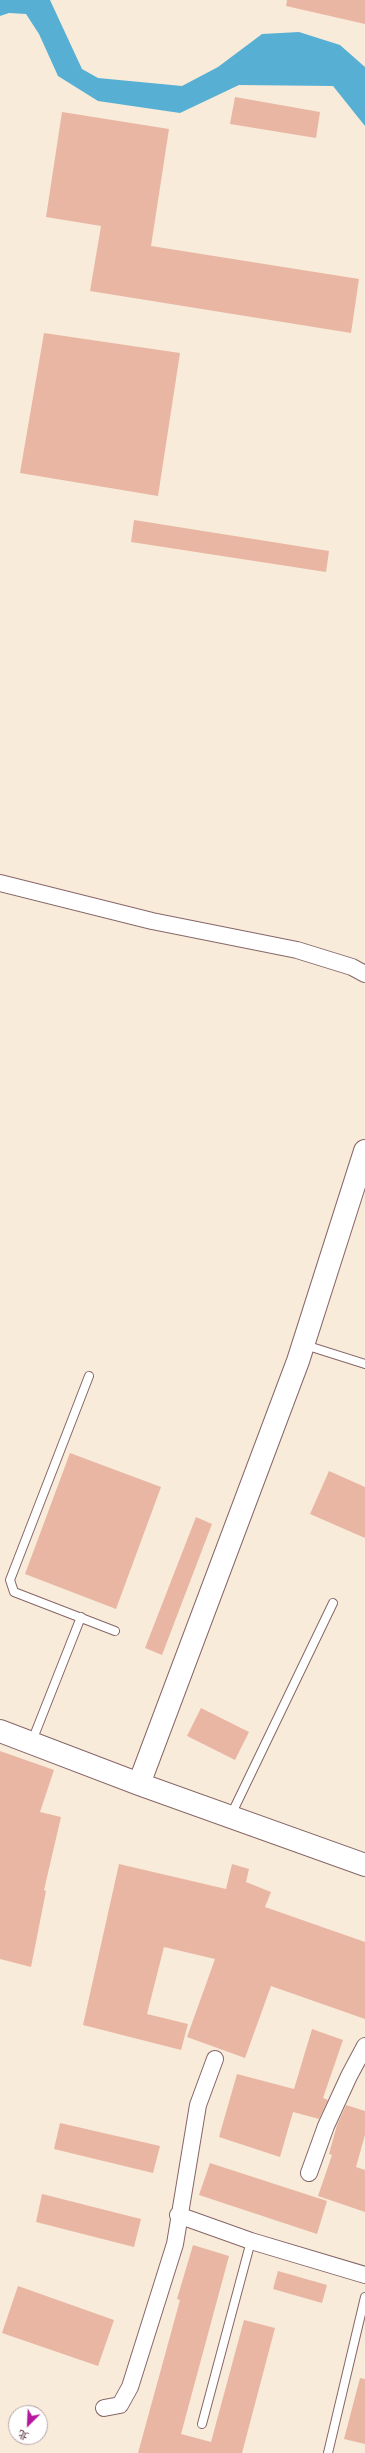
<!DOCTYPE html>
<html>
<head>
<meta charset="utf-8">
<style>
	body { margin:0 }
	#map { position:relative; width:365px; height:2453px; overflow:hidden; background:#f8ebd9; font-family:"Comic Neue","LXGW WenKai TC",sans-serif }
	canvas { display:block }
	.north { position:absolute; left:8px; top:2405px; width:40px; height:40px; box-sizing:border-box; background:#fff; border:1px solid #b7a5aa; border-radius:50%; rotate:204deg; font-size:11px; font-weight:700; line-height:16px; text-align:center; color:#4a1f2b }
	.north::after { content:''; display:block; margin:auto; width:14px; height:18px; background:#b5179e; clip-path:polygon(50% 0,100% 100%,50% 72%,0 100%) }
</style>
</head>
<body>
<div id="map">
<canvas width="365" height="2453"></canvas>
<div class="north">北</div>
</div>
<script>
const context = document.querySelector('canvas').getContext('2d');
context.lineJoin = 'round';
function fillPath(path, color) { context.fillStyle = color; context.fill(path, 'evenodd'); }
const toPath = rows => new Path2D(rows.map(r => 'M' + r).join(''));
function trace(path, color, width, dash) { context.strokeStyle = color; context.lineWidth = width; context.lineCap = dash ? 'butt' : 'round'; context.setLineDash(dash || []); context.stroke(path); }
const water = toPath([
	[0,0,50,0,82,69,98,78,182,86,218,67,262,34,299,32,340,45,365,67,365,126,333,86,239,85,180,113,98,101,58,76,39,34,26,14,9,13,0,16]
]);
const building = toPath([
	[287,0,365,0,365,24,286,6],
	[235,97,320,112,316,138,230,124],
	[62,112,169,129,151,246,359,279,351,333,90,291,101,226,46,217],
	[44,333,180,353,158,496,20,473],
	[134,520,329,551,326,572,131,542],
	[70,1453,161,1487,116,1609,25,1574],
	[329,1471,365,1487,365,1538,310,1514],
	[196,1517,212,1524,162,1655,145,1648],
	[201,1708,249,1732,235,1760,187,1736],
	[0,1751,54,1770,40,1812,61,1817,44,1890,46,1891,31,1967,0,1959],
	[119,1864,226,1889,232,1864,249,1869,246,1882,271,1892,265,1907,365,1942,365,2019,271,1986,245,2058,187,2037,215,1959,164,1947,147,2014,188,2024,181,2050,83,2025],
	[312,2029,343,2040,323,2098,328,2100,319,2119,293,2112,280,2157,219,2137,237,2074,294,2089],
	[346,2105,365,2111,365,2135,356,2167,365,2170,365,2212,318,2196,332,2155,329,2154,337,2125],
	[60,2123,160,2146,153,2173,54,2149],
	[210,2163,327,2201,317,2234,199,2195],
	[42,2194,141,2219,134,2247,36,2222],
	[193,2245,229,2256,181,2434,211,2442,244,2320,275,2328,242,2453,138,2453,180,2300,177,2299],
	[278,2271,327,2285,322,2303,273,2289],
	[18,2286,114,2320,98,2366,2,2333],
	[360,2378,365,2379,365,2444,344,2439]
]);
const lane = toPath([
	[305,1345,365,1364],
	[89,1376,10,1580,14,1592,115,1631],
	[32,1741,81,1617],
	[231,1815,333,1603],
	[202,2424,251,2241],
	[328,2453,365,2297]
]);
const street = toPath([
	[0,883,152,921,297,950,352,967,365,974],
	[309,2173,326,2126,349,2076,365,2046],
	[178,2215,251,2241,365,2275],
	[104,2408,120,2405,130,2387,175,2244,198,2105,215,2059]
]);
const secondary = toPath([
	[0,1731,139,1784,365,1865],
	[139,1784,298,1361,365,1151]
]);
fillPath(water, '#57b0d4');
fillPath(building, '#eab6a4');
trace(lane, '#876668', 10);
trace(street, '#876668', 18);
trace(secondary, '#876668', 24);
trace(lane, '#fff', 8);
trace(street, '#fff', 16);
trace(secondary, '#fff', 22);
</script>
</body>
</html>
